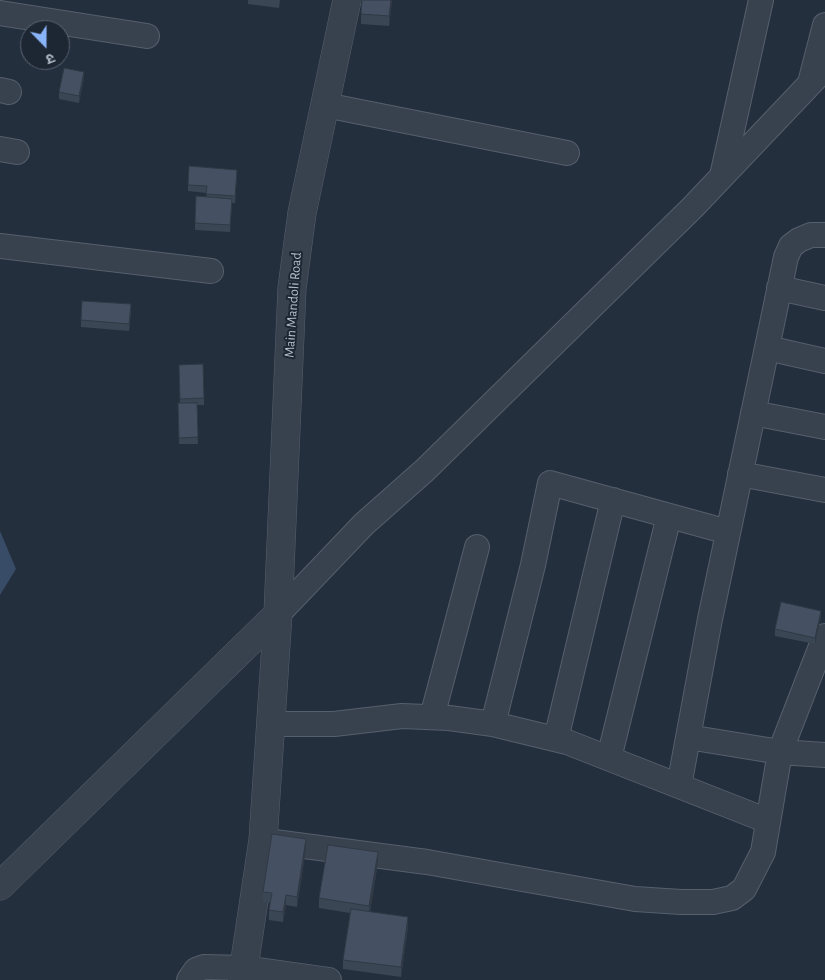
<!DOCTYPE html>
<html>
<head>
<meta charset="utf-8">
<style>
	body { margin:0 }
	#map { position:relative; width:825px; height:980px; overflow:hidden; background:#242f3e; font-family:"Alegreya Sans","Noto Sans Devanagari",sans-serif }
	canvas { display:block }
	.north { position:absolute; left:20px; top:20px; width:50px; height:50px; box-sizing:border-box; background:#1d2633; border:1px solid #59626f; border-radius:50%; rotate:158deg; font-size:14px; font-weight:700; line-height:20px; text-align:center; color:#b4bcc9 }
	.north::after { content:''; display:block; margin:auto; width:18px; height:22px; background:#8ab4f8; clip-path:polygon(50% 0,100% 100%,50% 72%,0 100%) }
</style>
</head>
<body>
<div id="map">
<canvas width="825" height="980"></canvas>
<div class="north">उ</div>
</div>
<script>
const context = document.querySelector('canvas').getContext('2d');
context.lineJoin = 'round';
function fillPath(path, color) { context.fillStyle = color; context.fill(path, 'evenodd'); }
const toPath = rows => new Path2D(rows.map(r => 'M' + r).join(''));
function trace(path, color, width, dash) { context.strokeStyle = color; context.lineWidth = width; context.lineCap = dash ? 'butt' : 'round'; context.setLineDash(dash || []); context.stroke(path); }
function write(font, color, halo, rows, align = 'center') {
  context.font = font + ' "Alegreya Sans",sans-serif'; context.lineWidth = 4; context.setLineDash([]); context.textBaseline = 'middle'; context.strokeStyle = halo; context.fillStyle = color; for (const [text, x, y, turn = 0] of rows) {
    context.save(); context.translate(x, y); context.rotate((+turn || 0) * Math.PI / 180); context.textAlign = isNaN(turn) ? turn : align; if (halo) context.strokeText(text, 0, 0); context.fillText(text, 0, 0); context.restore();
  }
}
const water = toPath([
	[0,531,16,569,0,595]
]);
const minor = toPath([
	[0,13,147,36],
	[810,83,825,25],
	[0,90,9,92],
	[325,105,567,153],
	[0,149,17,152],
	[722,176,761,0],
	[0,246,211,271],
	[779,288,825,298],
	[767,348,825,361],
	[753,413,825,427],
	[740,474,825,490],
	[278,614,364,524,425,470,693,207,825,68],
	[432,717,477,547],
	[270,724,334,724,402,716,449,718,493,724,567,742,768,821],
	[493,724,533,565,550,483,728,532],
	[688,737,780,752,825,755],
	[556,739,613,500],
	[609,758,669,516],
	[679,786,710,619,786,257,791,246,799,240,811,235,825,235],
	[274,842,427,862,635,899,681,902,713,902,732,898,744,889,763,852,780,752,825,636],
	[189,980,196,970,204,967,244,968,329,980]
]);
const tertiary = toPath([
	[0,886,278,614],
	[242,980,263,840,278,614,292,288,302,213,347,0]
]);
const wall = toPath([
	[248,0,280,0,279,8,248,4],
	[392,0,389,26,361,24,361,14],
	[84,78,79,103,59,99,59,92],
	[237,177,235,203,232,203,230,232,195,230,195,223,206,197,207,193,188,191,188,185],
	[131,311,129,331,81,327,81,320],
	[179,365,204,398,204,405,197,405,198,444,179,444,178,403,180,403],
	[821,617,815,644,775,636,775,629],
	[306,849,297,907,286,905,283,922,269,920,269,910,270,903,263,902,263,892],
	[378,862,370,912,408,927,401,977,343,969,343,960,350,913,319,908,319,898]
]);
const shadedWall = toPath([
	[391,0,392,0,389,26,389,16],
	[84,72,84,78,79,103,79,96],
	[821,611,821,617,815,644,815,638],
	[306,839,306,849,297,907,297,897],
	[378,852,378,862,369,916,369,906],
	[286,895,286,905,283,922,283,912],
	[408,917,408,927,401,977,401,967]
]);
const building = toPath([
	[362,0,391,0,389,16,361,14,362,0],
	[64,68,84,72,79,96,59,92,64,68],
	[189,166,237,170,235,196,206,194,207,186,188,185,189,166],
	[196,196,232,199,230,225,195,223,196,196],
	[82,301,131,304,129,324,81,320,82,301],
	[203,364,204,398,180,399,179,365,203,364],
	[178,403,197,403,198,437,179,438,178,403],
	[781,602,821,611,815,638,775,629,781,602],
	[272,834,306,839,297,897,286,895,283,912,269,910,272,893,263,892,272,834],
	[328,845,378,852,369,906,319,898,328,845],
	[351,909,408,917,401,967,343,960,351,909]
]);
const streetNames = [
	["Main Mandoli Road",293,305,-86]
];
fillPath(water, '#394c67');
trace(minor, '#565f6c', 26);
trace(tertiary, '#565f6c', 29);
trace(minor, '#38414e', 24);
trace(tertiary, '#38414e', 28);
fillPath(wall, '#3b4654');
fillPath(shadedWall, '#303945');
fillPath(building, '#455162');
trace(building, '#303945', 1);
write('14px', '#b4bcc9', '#1d2633', streetNames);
</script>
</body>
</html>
